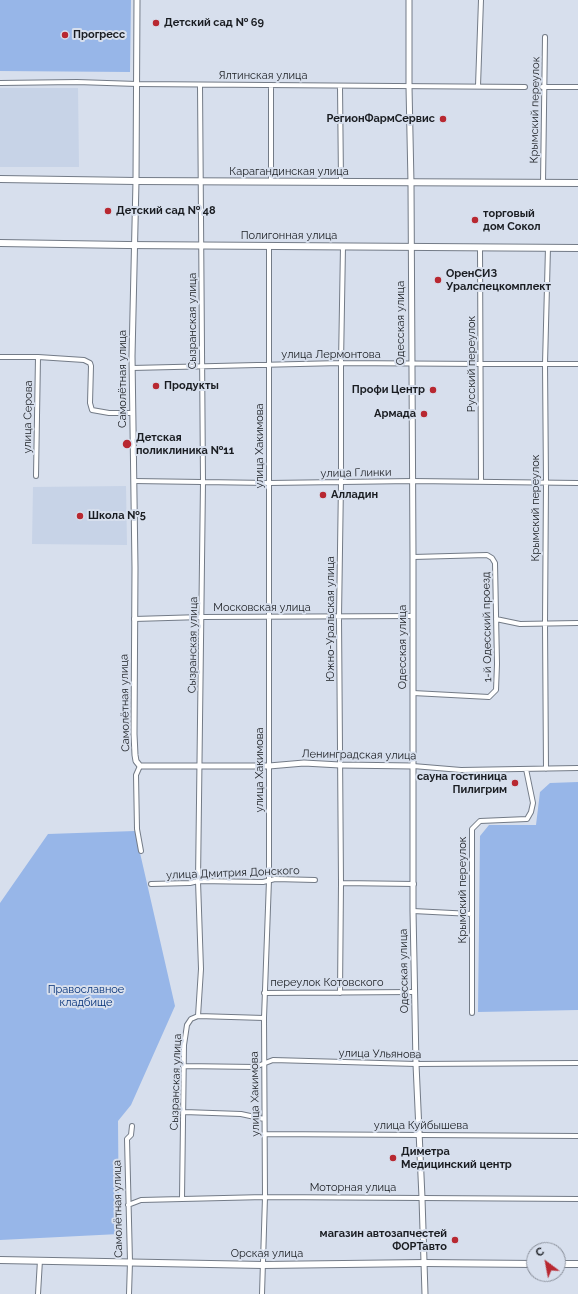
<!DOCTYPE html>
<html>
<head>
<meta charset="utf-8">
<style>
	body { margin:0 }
	#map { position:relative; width:578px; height:1294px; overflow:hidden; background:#d7dfed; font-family:Raleway,sans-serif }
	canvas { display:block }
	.north { position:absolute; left:526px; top:1242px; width:40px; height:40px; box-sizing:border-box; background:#d7dfed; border:1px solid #8b919c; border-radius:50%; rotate:328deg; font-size:11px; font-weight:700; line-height:16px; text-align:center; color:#1a1d22 }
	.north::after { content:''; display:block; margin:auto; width:14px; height:18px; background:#b82831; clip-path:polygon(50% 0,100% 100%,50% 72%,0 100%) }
</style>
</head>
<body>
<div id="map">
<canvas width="578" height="1294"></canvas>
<div class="north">С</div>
</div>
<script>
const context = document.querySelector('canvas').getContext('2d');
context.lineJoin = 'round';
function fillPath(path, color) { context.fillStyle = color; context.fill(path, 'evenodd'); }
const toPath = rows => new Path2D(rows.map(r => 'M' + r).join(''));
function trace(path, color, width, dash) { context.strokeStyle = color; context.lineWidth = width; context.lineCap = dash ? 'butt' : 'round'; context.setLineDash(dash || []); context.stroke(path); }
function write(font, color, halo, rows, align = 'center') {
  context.font = font + ' Raleway,sans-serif'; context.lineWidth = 4; context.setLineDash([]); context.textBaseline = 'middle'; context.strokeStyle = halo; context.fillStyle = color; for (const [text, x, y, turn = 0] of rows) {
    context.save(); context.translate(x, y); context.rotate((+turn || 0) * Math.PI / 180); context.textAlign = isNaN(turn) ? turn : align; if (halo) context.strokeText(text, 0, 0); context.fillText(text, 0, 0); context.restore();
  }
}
const built = toPath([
	[0,88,78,88,79,167,0,167],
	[126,486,127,545,32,544,33,487]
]);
const green = toPath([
	[0,0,131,0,130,72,0,71],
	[578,782,578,1010,478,1012,480,836,489,825,536,825,540,792,550,783],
	[135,831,175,1006,131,1105,118,1121,119,1234,0,1240,0,903,48,834]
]);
const minor = toPath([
	[0,83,77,82,137,84,525,87],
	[271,85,271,182],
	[340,86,341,182],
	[478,86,481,0],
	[542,87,578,87],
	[543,183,545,37],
	[480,247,481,481],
	[0,357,38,357,84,360,90,363,91,366,90,403,92,410,109,413,133,413],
	[132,368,341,363,481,364,578,364],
	[36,476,38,357],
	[134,481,269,483,413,481,578,483],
	[413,557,487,555,492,558,495,563,497,664,496,690,489,697,413,693],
	[134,619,202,617,413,616],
	[496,619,520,624,578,623],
	[140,766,136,775,137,829,141,851],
	[413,766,461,770,578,768],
	[546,769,545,624,546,482,545,364,548,247],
	[341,883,414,884],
	[151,884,190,883,198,881,263,882,275,879,315,880],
	[413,911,472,914],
	[264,993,414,992],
	[340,993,341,883,339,617,341,482,341,363,343,246],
	[472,1013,472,829,480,821,527,819,531,812,533,803,526,769],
	[198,1016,264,1018],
	[183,1066,255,1067,273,1060,416,1064,578,1063],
	[184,1112,241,1114,264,1119],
	[264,1134,578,1136],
	[182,1198,184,1045,187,1025,191,1019,198,1016,201,969,198,881,203,482,200,85],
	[128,1205,141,1200,265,1197,578,1199],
	[38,1294,40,1260],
	[129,1294,130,1262,127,1139,131,1135,132,1126],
	[262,1294,265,1197,264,1018,269,880,269,246]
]);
const tertiary = toPath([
	[137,0,136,181,132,356,135,568,134,734,135,755,136,761,140,766,269,766,304,763,340,765,413,766],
	[409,0,409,87,411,183,413,557,413,911,416,1064,422,1198,425,1294]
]);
const secondary = toPath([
	[0,179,136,181,578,183],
	[0,243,127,245,578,248],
	[0,1260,263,1265,425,1263,534,1264],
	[558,1264,578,1264]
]);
const markers = [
	[156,23,4,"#b82831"],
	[65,35,4,"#b82831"],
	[443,119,4,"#b82831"],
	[108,211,4,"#b82831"],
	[475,220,4,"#b82831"],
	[438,280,4,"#b82831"],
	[156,386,4,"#b82831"],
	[433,390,4,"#b82831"],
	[424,414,4,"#b82831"],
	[127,444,5,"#b82831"],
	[323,495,4,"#b82831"],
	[80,516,4,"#b82831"],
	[515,783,4,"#b82831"],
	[393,1158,4,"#b82831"],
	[455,1240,4,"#b82831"]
];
const poiNames = [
	["Детский сад № 69",164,23],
	["Прогресс",73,35],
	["РегионФармСервис",435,119,"right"],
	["Детский сад № 48",116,211],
	["торговый",483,214],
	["дом Сокол",483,227],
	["ОренСИЗ",446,274],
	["Уралспецкомплект",446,287],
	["Продукты",164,386],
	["Профи Центр",425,390,"right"],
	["Армада",416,414,"right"],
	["Детская",136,438],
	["поликлиника №11",136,451],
	["Алладин",331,495],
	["Школа №5",88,516],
	["сауна гостиница",507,777,"right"],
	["Пилигрим",507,790,"right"],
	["Диметра",401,1152],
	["Медицинский центр",401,1165],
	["магазин автозапчестей",447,1234,"right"],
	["ФОРТавто",447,1247,"right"]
];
const streetNames = [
	["Ялтинская улица",263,76],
	["Крымский переулок",535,110,-89],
	["Карагандинская улица",289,172],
	["Полигонная улица",289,236],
	["Сызранская улица",193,321,-90],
	["Одесская улица",401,323,-90],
	["улица Лермонтова",331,355],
	["Русский переулок",472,364,-90],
	["Самолётная улица",123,379,-90],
	["улица Серова",28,417,-89],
	["улица Хакимова",260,446,-90],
	["улица Глинки",356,473,-1],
	["Крымский переулок",536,508,-90],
	["Московская улица",262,608],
	["Южно-Уральская улица",331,619,-90],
	["1-й Одесский проезд",487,627,-91],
	["Сызранская улица",193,645,-89],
	["Одесская улица",403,647,-90],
	["Самолётная улица",125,703,-91],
	["Ленинградская улица",359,755,1],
	["улица Хакимова",260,770,-90],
	["улица Дмитрия Донского",233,873,-2],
	["Крымский переулок",463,890,-90],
	["Одесская улица",404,971,-91],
	["переулок Котовского",327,983],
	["улица Ульянова",380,1054,1],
	["Сызранская улица",176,1082,-88],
	["улица Хакимова",255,1094,-91],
	["улица Куйбышева",421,1126],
	["Моторная улица",353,1188],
	["Самолётная улица",118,1209,-91],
	["Орская улица",267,1254]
];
const parkNames = [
	["Православное",86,990],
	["кладбище",86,1003]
];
fillPath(built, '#c7d3e7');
fillPath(green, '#97b6e8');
trace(minor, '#737b87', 6);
trace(tertiary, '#737b87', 7);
trace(secondary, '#737b87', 8);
trace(minor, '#fff', 4);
trace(tertiary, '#fff', 5);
trace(secondary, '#fff', 6);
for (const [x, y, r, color] of markers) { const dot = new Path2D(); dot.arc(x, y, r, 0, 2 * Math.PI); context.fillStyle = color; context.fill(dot); trace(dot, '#d7dfed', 1.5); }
write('bold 11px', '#1a1d22', '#d7dfed', poiNames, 'left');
write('11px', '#1a1d22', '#d7dfed', streetNames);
write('11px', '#033077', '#d7dfed', parkNames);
</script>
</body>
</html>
